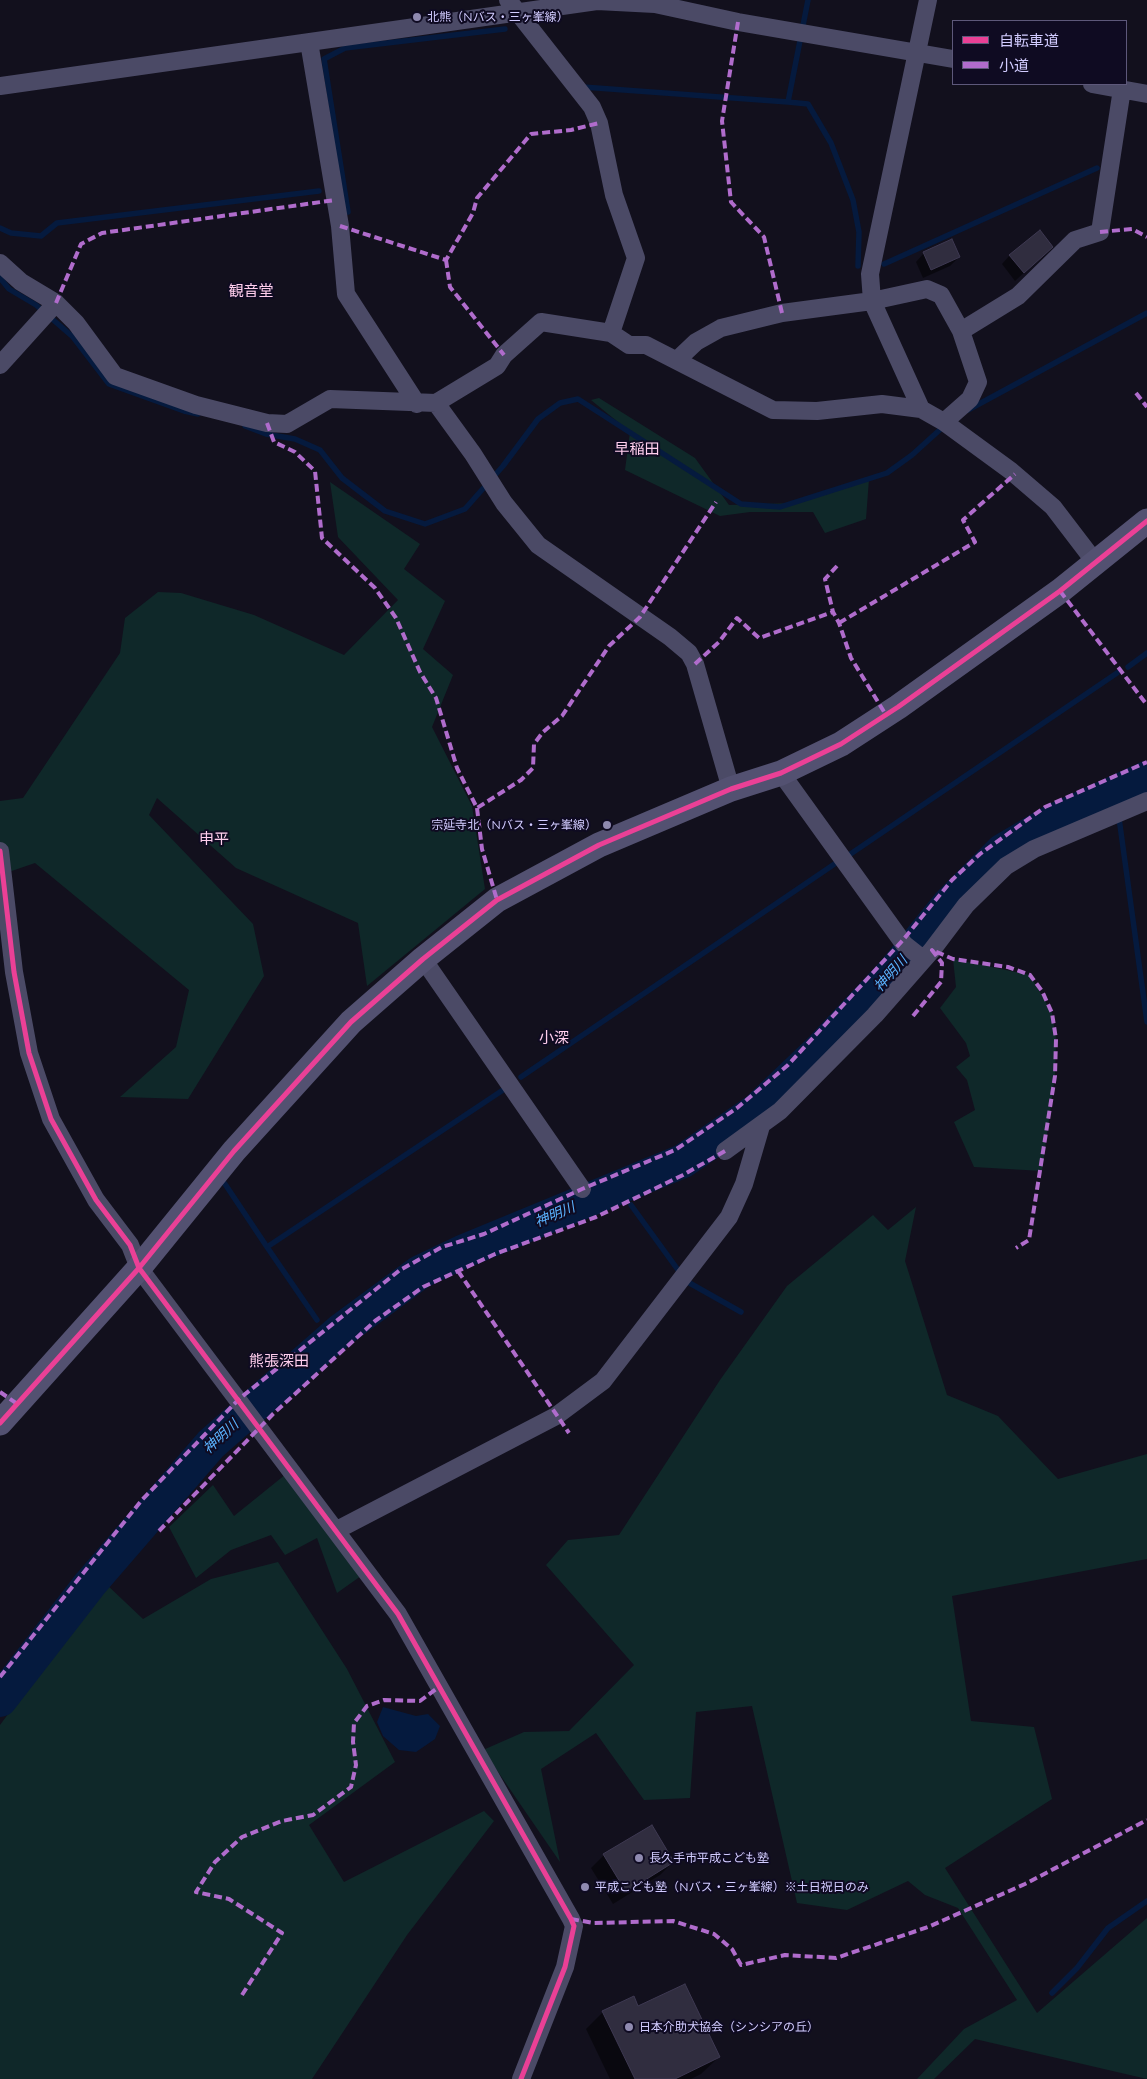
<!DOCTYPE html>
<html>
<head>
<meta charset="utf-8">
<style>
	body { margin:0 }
	#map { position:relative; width:1147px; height:2079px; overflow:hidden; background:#12101d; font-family:Montserrat,"Noto Sans JP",sans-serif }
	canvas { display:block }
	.legend { position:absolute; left:952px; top:20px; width:175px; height:65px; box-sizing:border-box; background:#0f0b22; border:1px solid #5d587a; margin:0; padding:6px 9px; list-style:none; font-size:15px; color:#d2ccff }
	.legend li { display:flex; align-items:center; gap:10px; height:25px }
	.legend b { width:25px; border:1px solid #5d587a }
</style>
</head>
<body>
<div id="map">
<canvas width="1147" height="2079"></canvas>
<ul class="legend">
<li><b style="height:6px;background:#ea4096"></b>自転車道</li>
<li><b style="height:6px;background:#b06ccc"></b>小道</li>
</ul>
</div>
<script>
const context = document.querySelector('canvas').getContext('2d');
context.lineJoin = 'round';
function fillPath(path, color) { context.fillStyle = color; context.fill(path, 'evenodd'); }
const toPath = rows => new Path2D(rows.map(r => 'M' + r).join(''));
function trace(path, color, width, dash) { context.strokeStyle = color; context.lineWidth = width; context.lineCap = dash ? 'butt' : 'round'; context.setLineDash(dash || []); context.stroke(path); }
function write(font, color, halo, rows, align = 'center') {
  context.font = font + ' Montserrat,"Noto Sans JP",sans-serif'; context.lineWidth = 4; context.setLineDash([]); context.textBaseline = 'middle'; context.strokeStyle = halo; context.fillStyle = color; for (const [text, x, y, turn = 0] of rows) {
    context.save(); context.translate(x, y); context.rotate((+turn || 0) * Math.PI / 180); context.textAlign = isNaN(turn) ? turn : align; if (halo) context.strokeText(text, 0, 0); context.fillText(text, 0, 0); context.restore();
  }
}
const green = toPath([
	[599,398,695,458,729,505,796,503,869,479,866,519,825,533,813,512,750,512,720,516,625,470,630,432,591,400],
	[330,482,420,544,404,569,445,601,423,649,453,675,432,727,472,806,485,889,367,986,358,923,236,868,157,798,149,815,253,924,264,976,188,1099,120,1097,176,1047,189,990,35,863,0,875,0,801,23,798,120,653,125,618,158,592,181,593,254,615,344,655,398,600,338,537],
	[953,959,1030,975,1052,1013,1056,1039,1055,1076,1042,1171,974,1167,954,1122,975,1110,967,1080,956,1067,970,1056,966,1043,940,1008,956,987],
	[916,1207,905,1261,947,1395,998,1416,1058,1479,1147,1454,1147,1559,952,1596,971,1721,1034,1727,1052,1799,945,1868,1037,2013,1147,1918,1147,2079,975,2039,934,2079,917,2079,964,2029,1017,2000,958,1908,925,1895,908,1881,847,1910,797,1903,752,1706,696,1712,690,1798,644,1800,596,1733,541,1769,560,1862,483,1750,524,1732,569,1731,634,1665,546,1565,568,1540,619,1535,720,1380,787,1286,873,1215,888,1230],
	[291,1470,368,1571,337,1593,317,1538,285,1555,271,1535,231,1550,196,1578,169,1527,213,1485,234,1516],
	[278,1562,347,1669,395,1762,309,1825,344,1882,484,1811,494,1821,407,1935,312,2079,0,2079,0,1725,105,1583,143,1619,211,1579]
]);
const water = toPath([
	[383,1707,416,1716,428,1714,440,1726,435,1739,416,1752,399,1750,383,1736,377,1722]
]);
const shadow = toPath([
	[924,253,959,257,950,266,923,278,916,262],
	[1010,255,1043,255,1015,281,1002,264],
	[604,1855,673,1862,660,1875,613,1904,591,1868],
	[638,2007,719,2057,701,2074,691,2079,610,2079,586,2029,603,2012]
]);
const stream = toPath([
	[808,0,788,102,808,104,831,143,853,200,859,232,858,266],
	[583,87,788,102],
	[348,212,324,59,345,48,505,29],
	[0,228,11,233,41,236,57,223,319,191],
	[884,264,1097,168],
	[0,278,9,289,36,305,73,337,109,384,184,411,198,414],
	[968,410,1147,313],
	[245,426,266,434,295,439,320,450,342,478,385,511,425,524,465,509,503,466,538,419,560,403,578,399,741,504,780,507,887,473,912,455,944,426],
	[1128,667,1147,653],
	[1119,818,1147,1022],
	[849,855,1117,673],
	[521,1077,836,863],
	[225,1184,267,1247,506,1088],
	[631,1205,686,1281,741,1312],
	[267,1247,317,1320],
	[1052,1993,1077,1968,1108,1928,1147,1901]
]);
const river = toPath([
	[0,1700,90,1584,211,1444,340,1331,420,1272,462,1252,683,1161,757,1110,822,1048,892,974,949,904,1002,851,1053,821,1147,778]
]);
const building = toPath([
	[1040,230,1053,247,1024,273,1009,255,1040,230],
	[952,239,960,257,931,270,923,252,952,239],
	[652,1825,674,1862,626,1892,603,1854,652,1825],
	[685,1984,720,2057,675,2079,635,2079,602,2011,634,1996,638,2006,685,1984]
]);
const street = toPath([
	[508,0,592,107,599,123,614,195,636,258,611,333],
	[309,42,340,226,346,294,417,404],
	[1092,84,1147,94],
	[0,86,597,1,655,4,738,22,953,59],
	[0,263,21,282,56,303,76,323,115,376,196,405,267,423,287,424,330,399,436,403,497,366,504,355,541,322,611,333,629,345,646,345,773,410,817,411,882,404,921,409,944,422,1011,471,1053,507,1095,562],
	[677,360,696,342,721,328,782,313,872,301,927,289,941,295,961,331,1018,296,1075,240,1100,232,1122,89],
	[0,365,56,303],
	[436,403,473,454,504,503,538,545,670,637,689,653,695,664,731,789],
	[921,409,872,301,870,274,928,0],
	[944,422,970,399,978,382,961,331],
	[781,773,904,944,923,959],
	[0,851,14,972,29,1053,51,1119,96,1200,130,1245,139,1268,398,1614,571,1919,574,1926,565,1967,521,2079],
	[423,959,582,1189],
	[725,1151,780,1111,875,1015,932,950,966,905,1006,866,1034,849,1147,801],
	[337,1530,556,1416,603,1381,729,1217,744,1184,761,1126]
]);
const secondary = toPath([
	[0,1423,139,1268,234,1151,351,1022,423,959,497,900,599,845,731,789,781,773,841,744,898,707,1060,591,1147,521]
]);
const quiet = toPath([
	[738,22,722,121,731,202,764,237,782,313],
	[340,226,446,260,473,213,477,198,531,134,571,130,599,123],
	[1100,232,1132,229,1147,237],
	[446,260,450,287,504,355],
	[56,303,81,244,102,233,335,200],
	[1136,393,1147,407],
	[267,423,274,442,295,452,315,471,322,538,375,588,396,618,420,672,436,698,457,768,477,808,521,780,533,768,534,744,543,732,562,716,609,646,640,617,716,502],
	[837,566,825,579,833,612,839,623,851,658,886,715],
	[1060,591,1147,705],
	[839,623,975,542,963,520,1015,474],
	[695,664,719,642,737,618,759,638,833,612],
	[477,808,482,849,497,900],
	[913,1016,941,982,942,963,932,950,953,959,1008,967,1030,975,1042,991,1052,1013,1056,1039,1055,1076,1029,1240,1016,1248],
	[458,1271,569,1433],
	[0,1392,19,1405],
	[159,1531,273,1414,375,1321,423,1287,495,1254,596,1217,683,1175,725,1151],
	[0,1677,141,1501,239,1399,400,1270,442,1247,484,1234,582,1189,675,1150,737,1108,788,1065,903,940,952,880,980,854,1045,807,1147,762],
	[571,1919,594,1923,673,1921,714,1934,732,1949,741,1965,785,1955,836,1958,928,1927,1025,1884,1147,1820],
	[242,1995,282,1933,229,1899,196,1892,215,1862,242,1837,282,1821,313,1815,351,1787,356,1765,353,1742,354,1723,367,1706,384,1700,420,1701,440,1686]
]);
const cycleway = toPath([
	[0,851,14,972,29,1053,51,1119,96,1200,130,1245,139,1268,398,1614,571,1919,574,1926,565,1967,521,2079],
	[0,1423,139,1268,234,1151,351,1022,423,959,497,900,599,845,731,789,781,773,841,744,898,707,1060,591,1147,521]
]);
const markers = [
	[417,17,5,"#8f8ab0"],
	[607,825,5,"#8f8ab0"],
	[639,1858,5,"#8f8ab0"],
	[585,1887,5,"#8f8ab0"],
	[629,2027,5,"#8f8ab0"]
];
const poiNames = [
	["北熊（Nバス・三ヶ峯線）",427,17],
	["宗延寺北（Nバス・三ヶ峯線）",597,825,"right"],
	["長久手市平成こども塾",649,1858],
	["平成こども塾（Nバス・三ヶ峯線）※土日祝日のみ",595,1887],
	["日本介助犬協会（シンシアの丘）",639,2027]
];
const waterNames = [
	["神明川",891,974,-49],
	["神明川",555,1215,-23],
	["神明川",221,1437,-43]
];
const quarterNames = [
	["観音堂",251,292],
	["早稲田",637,450],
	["申平",214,840],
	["小深",554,1039],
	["熊張深田",279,1362]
];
fillPath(green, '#0f2829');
fillPath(water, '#051a3e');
fillPath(shadow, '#0007');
trace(stream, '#051a3e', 5.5);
trace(river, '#051a3e', 34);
fillPath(building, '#302d3f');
trace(building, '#3e3952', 1);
trace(street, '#4b4a66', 18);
trace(secondary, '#535171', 25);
trace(quiet, '#b06ccc', 4, [8, 4]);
trace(cycleway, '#ea4096', 5);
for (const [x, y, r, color] of markers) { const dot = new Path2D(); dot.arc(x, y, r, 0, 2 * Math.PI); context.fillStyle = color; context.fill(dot); trace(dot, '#0f0b22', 2); }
write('12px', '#d2ccff', '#0f0b22', poiNames, 'left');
write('italic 14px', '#5ab3ff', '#0f0b22', waterNames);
write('15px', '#ffceed', '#0f0b22', quarterNames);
</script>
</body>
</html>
